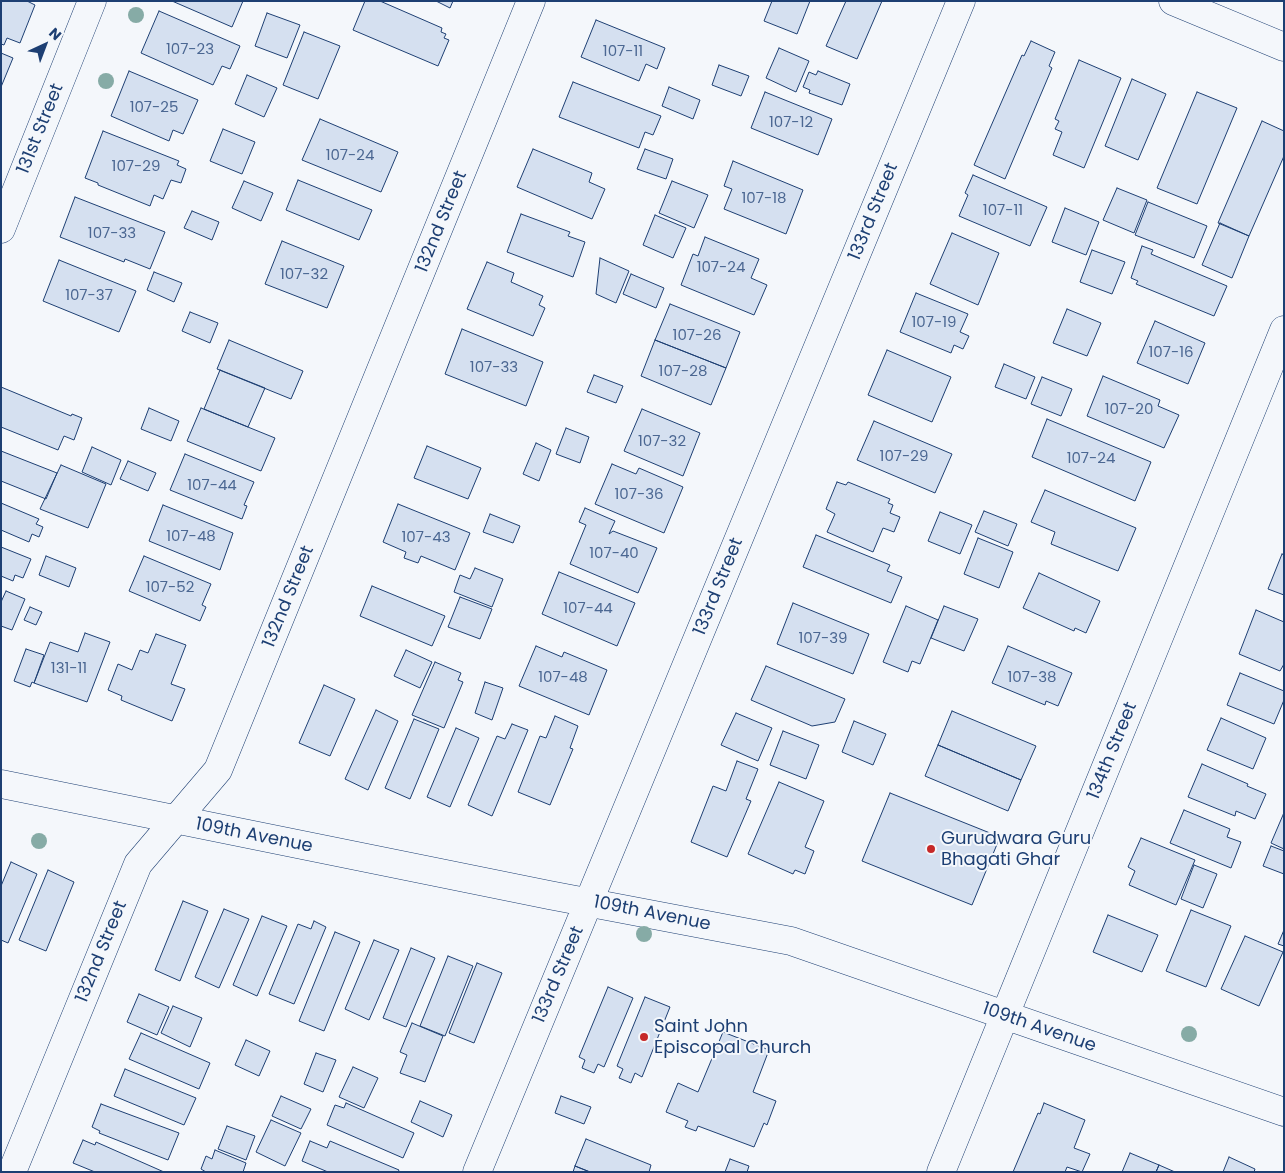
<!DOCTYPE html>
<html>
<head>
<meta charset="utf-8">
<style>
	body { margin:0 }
	#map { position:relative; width:1285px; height:1173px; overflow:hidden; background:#f4f7fb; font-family:Poppins,sans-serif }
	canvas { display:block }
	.frame { position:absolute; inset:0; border:2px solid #1d3f73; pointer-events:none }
	.north { position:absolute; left:20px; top:20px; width:50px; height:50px; -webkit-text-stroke:4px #f4f7fb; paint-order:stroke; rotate:43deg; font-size:14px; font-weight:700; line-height:20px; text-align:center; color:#1d3f73 }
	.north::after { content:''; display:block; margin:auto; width:18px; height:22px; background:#1d3f73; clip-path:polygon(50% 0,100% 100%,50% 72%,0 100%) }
</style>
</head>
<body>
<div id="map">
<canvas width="1285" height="1173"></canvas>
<div class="frame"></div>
<div class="north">N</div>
</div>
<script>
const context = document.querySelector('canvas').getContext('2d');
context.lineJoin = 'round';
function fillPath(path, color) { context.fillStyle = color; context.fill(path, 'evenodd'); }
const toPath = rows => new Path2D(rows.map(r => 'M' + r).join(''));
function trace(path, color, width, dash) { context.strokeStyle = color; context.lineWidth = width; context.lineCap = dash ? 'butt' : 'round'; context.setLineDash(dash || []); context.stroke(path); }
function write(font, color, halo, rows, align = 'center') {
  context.font = font + ' Poppins,sans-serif'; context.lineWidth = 4; context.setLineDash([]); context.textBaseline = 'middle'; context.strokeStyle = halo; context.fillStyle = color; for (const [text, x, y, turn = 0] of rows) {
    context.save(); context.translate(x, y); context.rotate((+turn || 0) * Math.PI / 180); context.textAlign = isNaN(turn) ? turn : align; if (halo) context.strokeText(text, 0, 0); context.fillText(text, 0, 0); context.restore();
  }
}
const building = toPath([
	[1,1,27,1,35,5,20,43,7,38,4,45,1,44,1,1],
	[172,1,243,1,232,27,172,1],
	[365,1,380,1,442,28,441,32,446,34,444,38,449,40,438,66,353,30,365,1],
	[436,1,453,1,450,8,436,1],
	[772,1,810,1,797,34,764,21,772,1],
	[846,1,882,1,857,59,826,46,846,1],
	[159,11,240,46,230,69,222,66,213,85,141,53,159,11],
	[267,13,300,25,287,58,255,46,267,13],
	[596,20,665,48,657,69,646,64,639,81,581,57,596,20],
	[304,32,340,46,318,99,283,85,304,32],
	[1031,41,1055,52,1049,66,1052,68,1005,179,974,165,1022,55,1024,56,1031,41],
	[779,48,809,61,796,92,766,78,779,48],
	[1,53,13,58,1,87,1,53],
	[1079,60,1121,78,1084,168,1053,155,1062,132,1055,129,1059,121,1055,119,1079,60],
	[719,65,749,76,741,96,712,85,719,65],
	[129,71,198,100,183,134,173,130,169,141,111,116,129,71],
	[818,71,850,84,842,105,809,93,810,90,803,87,809,72,816,75,818,71],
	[247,75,277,88,264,117,235,104,247,75],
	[1132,79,1166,94,1138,160,1105,146,1132,79],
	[573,82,661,116,653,135,645,132,639,148,559,117,573,82],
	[669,87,700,100,693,119,662,106,669,87],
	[765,92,832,119,818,155,751,128,765,92],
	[1197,92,1237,108,1197,204,1157,188,1197,92],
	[320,119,398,152,381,192,302,160,320,119],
	[1262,121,1284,131,1284,156,1249,236,1218,223,1262,121],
	[223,129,255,142,242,174,210,161,223,129],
	[103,131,179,161,177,165,186,169,181,183,171,180,163,199,154,195,150,206,98,185,98,183,85,178,103,131],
	[533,149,592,173,589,182,605,189,592,219,517,187,533,149],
	[645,149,673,159,666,179,637,169,645,149],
	[733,161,803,190,786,234,724,209,732,189,724,186,733,161],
	[973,175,1047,207,1030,246,959,216,968,195,965,193,973,175],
	[298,180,372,210,359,240,286,210,298,180],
	[244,181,273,193,261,221,232,208,244,181],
	[672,181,708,195,694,228,659,213,672,181],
	[1117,188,1147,200,1134,233,1103,220,1117,188],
	[75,197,165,232,150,269,125,259,124,262,60,237,75,197],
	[1148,202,1207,226,1194,258,1135,235,1148,202],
	[1065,208,1099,222,1086,255,1052,242,1065,208],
	[192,211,219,222,212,240,184,228,192,211],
	[521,214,570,232,568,236,585,242,573,277,507,252,521,214],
	[655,215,686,228,673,258,643,245,655,215],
	[1220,223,1249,236,1232,278,1202,265,1220,223],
	[952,233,999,253,978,305,930,284,952,233],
	[705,237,759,259,751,278,767,285,754,315,681,285,693,254,698,256,705,237],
	[282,241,344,266,327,308,265,284,282,241],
	[1142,246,1153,250,1151,254,1227,286,1214,316,1136,284,1138,281,1131,278,1142,246],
	[1092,250,1125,262,1112,294,1080,282,1092,250],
	[600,258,629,271,616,303,596,294,600,258],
	[59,260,136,291,119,332,43,301,59,260],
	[487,262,514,273,511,282,543,296,539,305,545,308,533,336,467,309,487,262],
	[154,272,182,283,174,302,147,290,154,272],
	[631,274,664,288,656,308,623,294,631,274],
	[916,293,968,314,960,332,969,336,963,349,954,345,951,353,900,332,916,293],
	[670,304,740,332,726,368,655,340,670,304],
	[1067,309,1101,323,1087,356,1053,343,1067,309],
	[190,312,218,323,210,343,182,331,190,312],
	[1155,321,1205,343,1188,384,1137,363,1155,321],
	[462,329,543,362,526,406,445,374,462,329],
	[229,340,303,371,291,399,217,369,229,340],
	[655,340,726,368,711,405,641,376,655,340],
	[887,350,951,377,932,422,868,395,887,350],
	[1004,364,1035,377,1026,399,995,387,1004,364],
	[220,370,265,388,248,427,204,409,220,370],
	[594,375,623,386,616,403,587,392,594,375],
	[1103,376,1160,400,1158,406,1179,415,1164,448,1087,416,1103,376],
	[1042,377,1072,389,1061,416,1031,404,1042,377],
	[1,387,71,416,72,414,82,418,74,440,64,436,58,450,1,427,1,387],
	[149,408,179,421,171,441,141,429,149,408],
	[201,408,275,438,261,471,187,441,201,408],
	[642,409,700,433,683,476,624,451,642,409],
	[1047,419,1151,462,1135,501,1032,457,1047,419],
	[874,421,952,454,935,493,857,460,874,421],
	[566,428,589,437,580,463,556,454,566,428],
	[536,443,551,450,539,481,523,474,536,443],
	[427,446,481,468,468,499,414,478,427,446],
	[92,447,121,460,111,485,82,472,92,447],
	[1,451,57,473,46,499,1,481,1,451],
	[185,454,254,482,244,505,247,506,242,519,170,490,185,454],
	[128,461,156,473,148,491,120,479,128,461],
	[612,464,636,474,639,468,683,487,664,533,595,504,612,464],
	[61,465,106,484,88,528,40,509,61,465],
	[837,482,846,485,848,482,890,499,888,503,893,505,890,513,900,517,894,532,883,528,873,552,827,532,835,514,826,509,837,482],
	[1045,490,1136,528,1118,571,1051,544,1055,532,1031,522,1045,490],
	[1,503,39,519,36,524,43,527,39,537,32,534,29,542,1,530,1,503],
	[398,504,470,533,455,570,421,556,418,563,404,558,406,552,383,542,398,504],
	[163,505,233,533,220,570,149,541,163,505],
	[585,508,615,521,609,534,613,531,657,548,638,593,570,564,586,525,579,522,585,508],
	[984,511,1017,524,1008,546,975,532,984,511],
	[940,512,972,525,960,554,928,541,940,512],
	[490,514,520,526,513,543,483,532,490,514],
	[816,535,890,565,887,571,902,577,891,603,803,567,816,535],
	[978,538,1013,552,999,588,964,574,978,538],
	[1,547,31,559,23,578,15,575,13,581,1,576,1,547],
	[1282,554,1284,555,1284,595,1268,589,1282,554],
	[46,556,76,568,69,587,39,575,46,556],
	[144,556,211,584,202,605,206,607,200,621,129,591,144,556],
	[475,568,503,579,492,607,454,592,460,575,470,579,475,568],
	[559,572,635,603,617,646,542,614,559,572],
	[1039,573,1100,601,1086,633,1075,628,1074,631,1023,608,1039,573],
	[372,586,445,616,432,646,360,616,372,586],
	[6,591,25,599,12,630,1,626,1,602,6,591],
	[460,597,492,609,480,639,448,627,460,597],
	[793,603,869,634,853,674,777,644,793,603],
	[906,606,938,620,920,664,912,661,908,672,883,662,906,606],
	[944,606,978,619,964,651,931,638,944,606],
	[30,607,42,612,36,625,24,620,30,607],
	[1256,610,1284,622,1284,664,1280,671,1239,654,1256,610],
	[85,633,110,642,87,702,34,683,50,642,78,652,85,633],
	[156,634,186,645,171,684,185,689,172,721,121,700,122,696,108,690,118,664,132,670,140,650,148,653,156,634],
	[536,646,562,657,564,652,607,670,589,715,519,686,536,646],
	[1008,646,1072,673,1058,706,1046,701,1045,705,992,683,1008,646],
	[26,649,44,655,34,683,32,682,30,687,14,681,26,649],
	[406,650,432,662,420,688,394,676,406,650],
	[435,662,461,673,458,680,463,682,444,728,412,715,435,662],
	[766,666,845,699,835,722,812,726,751,700,766,666],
	[1240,673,1284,691,1284,700,1274,724,1227,705,1240,673],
	[485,682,503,688,492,720,475,713,485,682],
	[324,685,355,699,330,756,299,743,324,685],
	[376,710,398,721,368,790,345,779,376,710],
	[952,711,1036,746,1021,780,938,745,952,711],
	[736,713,772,728,758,761,721,745,736,713],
	[555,716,578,726,570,748,573,749,550,805,518,792,540,736,546,738,555,716],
	[1221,718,1266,738,1253,769,1207,750,1221,718],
	[414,719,439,729,410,799,385,788,414,719],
	[854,721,886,734,873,765,842,752,854,721],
	[512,724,528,730,492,816,468,805,497,736,505,739,512,724],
	[456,728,479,738,450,807,427,797,456,728],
	[783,731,819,745,806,779,770,765,783,731],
	[938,745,1021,780,1008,811,925,776,938,745],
	[737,761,758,769,746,799,751,801,727,857,691,842,713,786,726,791,737,761],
	[1202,764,1248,784,1247,786,1266,794,1255,819,1236,811,1235,816,1188,797,1202,764],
	[779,782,824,801,805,847,814,851,805,874,795,870,793,874,748,854,779,782],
	[890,793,1000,837,972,905,862,861,890,793],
	[1184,810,1230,829,1227,837,1241,842,1231,868,1170,843,1184,810],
	[1283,815,1284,816,1284,849,1271,843,1283,815],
	[1141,838,1195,860,1176,905,1129,885,1135,871,1128,867,1141,838],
	[1271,846,1284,851,1284,874,1263,866,1271,846],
	[11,862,37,874,8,943,1,940,1,886,11,862],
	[1194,865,1217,874,1203,908,1181,899,1194,865],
	[48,870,74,882,46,951,19,940,48,870],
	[183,901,208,911,180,981,155,970,183,901],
	[224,909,249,919,219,988,195,977,224,909],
	[1191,910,1231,926,1206,987,1166,971,1191,910],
	[1108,915,1158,935,1142,972,1093,952,1108,915],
	[262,916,287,926,257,996,233,985,262,916],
	[314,921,326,927,294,1004,269,994,298,924,311,929,314,921],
	[1284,930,1284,946,1278,944,1284,930],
	[335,932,360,942,324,1031,299,1021,335,932],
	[1245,936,1283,952,1259,1006,1221,989,1245,936],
	[374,940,399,950,369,1020,345,1009,374,940],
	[411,948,435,958,406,1027,383,1018,411,948],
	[448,956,473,966,445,1036,420,1026,448,956],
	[477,963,502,973,474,1043,449,1033,477,963],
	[608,987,633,998,604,1067,598,1064,594,1073,582,1068,585,1060,579,1057,608,987],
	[139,994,169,1007,157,1035,127,1022,139,994],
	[645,997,670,1007,642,1077,635,1073,631,1083,619,1078,623,1069,617,1066,645,997],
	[173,1006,202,1018,190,1047,161,1033,173,1006],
	[412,1023,443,1036,425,1082,400,1073,407,1055,400,1052,412,1023],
	[723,1032,769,1050,753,1092,776,1101,767,1125,764,1123,754,1147,698,1126,696,1131,685,1127,688,1121,666,1112,678,1083,698,1092,723,1032],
	[141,1033,210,1063,199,1089,129,1059,141,1033],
	[246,1040,270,1051,259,1076,235,1065,246,1040],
	[316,1053,336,1060,323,1092,304,1084,316,1053],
	[353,1067,378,1078,364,1108,339,1097,353,1067],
	[125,1069,196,1098,184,1125,114,1096,125,1069],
	[281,1096,311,1109,301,1129,272,1116,281,1096],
	[561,1096,591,1107,584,1124,555,1113,561,1096],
	[420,1101,452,1115,443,1137,411,1122,420,1101],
	[346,1103,414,1133,403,1158,327,1125,335,1105,344,1108,346,1103],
	[1044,1103,1085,1120,1074,1148,1090,1154,1082,1172,1067,1167,1065,1172,1013,1172,1038,1113,1040,1114,1044,1103],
	[101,1104,179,1133,168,1160,99,1133,100,1131,92,1127,101,1104],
	[271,1120,301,1133,285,1166,256,1152,271,1120],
	[227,1126,255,1136,246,1160,218,1149,227,1126],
	[586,1139,651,1165,649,1172,590,1172,575,1166,586,1139],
	[83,1140,95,1145,96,1142,164,1172,95,1172,73,1163,83,1140],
	[310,1141,327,1148,330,1141,399,1170,398,1172,328,1172,302,1161,310,1141],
	[215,1150,246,1163,243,1172,206,1172,201,1169,206,1156,212,1159,215,1150],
	[1130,1153,1159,1165,1156,1172,1122,1172,1130,1153],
	[1229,1157,1255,1169,1254,1172,1223,1172,1229,1157],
	[730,1159,749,1166,747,1172,725,1172,730,1159],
	[1159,1165,1175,1172,1156,1172,1159,1165],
	[575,1166,590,1172,573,1172,575,1166]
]);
const street = toPath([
	[1173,1,1284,47],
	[1,229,92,1],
	[1,784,549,895,791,941,1284,1112],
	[12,1172,138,864,218,770,531,1],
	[477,1172,961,1],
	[941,1172,1284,330]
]);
const trees = [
	[136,15],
	[106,81],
	[39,841],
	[644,934],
	[1189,1034]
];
const markers = [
	[931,849,5,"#c62828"],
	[644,1037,5,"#c62828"]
];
const numberNames = [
	["107-23",190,50],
	["107-11",623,52],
	["107-25",154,108],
	["107-12",791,123],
	["107-24",350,156],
	["107-29",136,167],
	["107-18",764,199],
	["107-11",1003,211],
	["107-33",112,234],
	["107-24",721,268],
	["107-32",304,275],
	["107-37",89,296],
	["107-19",934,323],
	["107-26",697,336],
	["107-16",1171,353],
	["107-33",494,368],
	["107-28",683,372],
	["107-20",1129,410],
	["107-32",662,442],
	["107-29",904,457],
	["107-24",1091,459],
	["107-44",212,486],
	["107-36",639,495],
	["107-48",191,537],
	["107-43",426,538],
	["107-40",614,554],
	["107-52",170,588],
	["107-44",588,609],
	["107-39",823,639],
	["131-11",69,669],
	["107-48",563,678],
	["107-38",1032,678]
];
const streetNames = [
	["131st Street",41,129,-68],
	["133rd Street",874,212,-68],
	["132nd Street",442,222,-68],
	["133rd Street",719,587,-68],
	["132nd Street",289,597,-68],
	["134th Street",1113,751,-68],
	["109th Avenue",254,836,11],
	["109th Avenue",652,914,11],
	["132nd Street",102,952,-68],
	["133rd Street",559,975,-67],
	["109th Avenue",1039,1028,19]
];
const poiNames = [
	["Gurudwara Guru",941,839],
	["Bhagati Ghar",941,860],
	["Saint John",654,1027],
	["Episcopal Church",654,1048]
];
fillPath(building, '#d5e0f0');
trace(building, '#1d3f73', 1);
trace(street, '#1d3f73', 29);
trace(street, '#f4f7fb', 28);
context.fillStyle = '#86aba6';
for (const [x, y] of trees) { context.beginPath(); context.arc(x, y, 8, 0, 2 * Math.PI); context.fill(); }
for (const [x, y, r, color] of markers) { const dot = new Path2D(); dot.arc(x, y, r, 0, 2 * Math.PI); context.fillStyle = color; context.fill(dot); trace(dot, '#f4f7fb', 2); }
write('15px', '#4b6792', null, numberNames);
write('18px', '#1d3f73', '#f4f7fb', streetNames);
write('18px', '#1d3f73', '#f4f7fb', poiNames, 'left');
</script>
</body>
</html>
